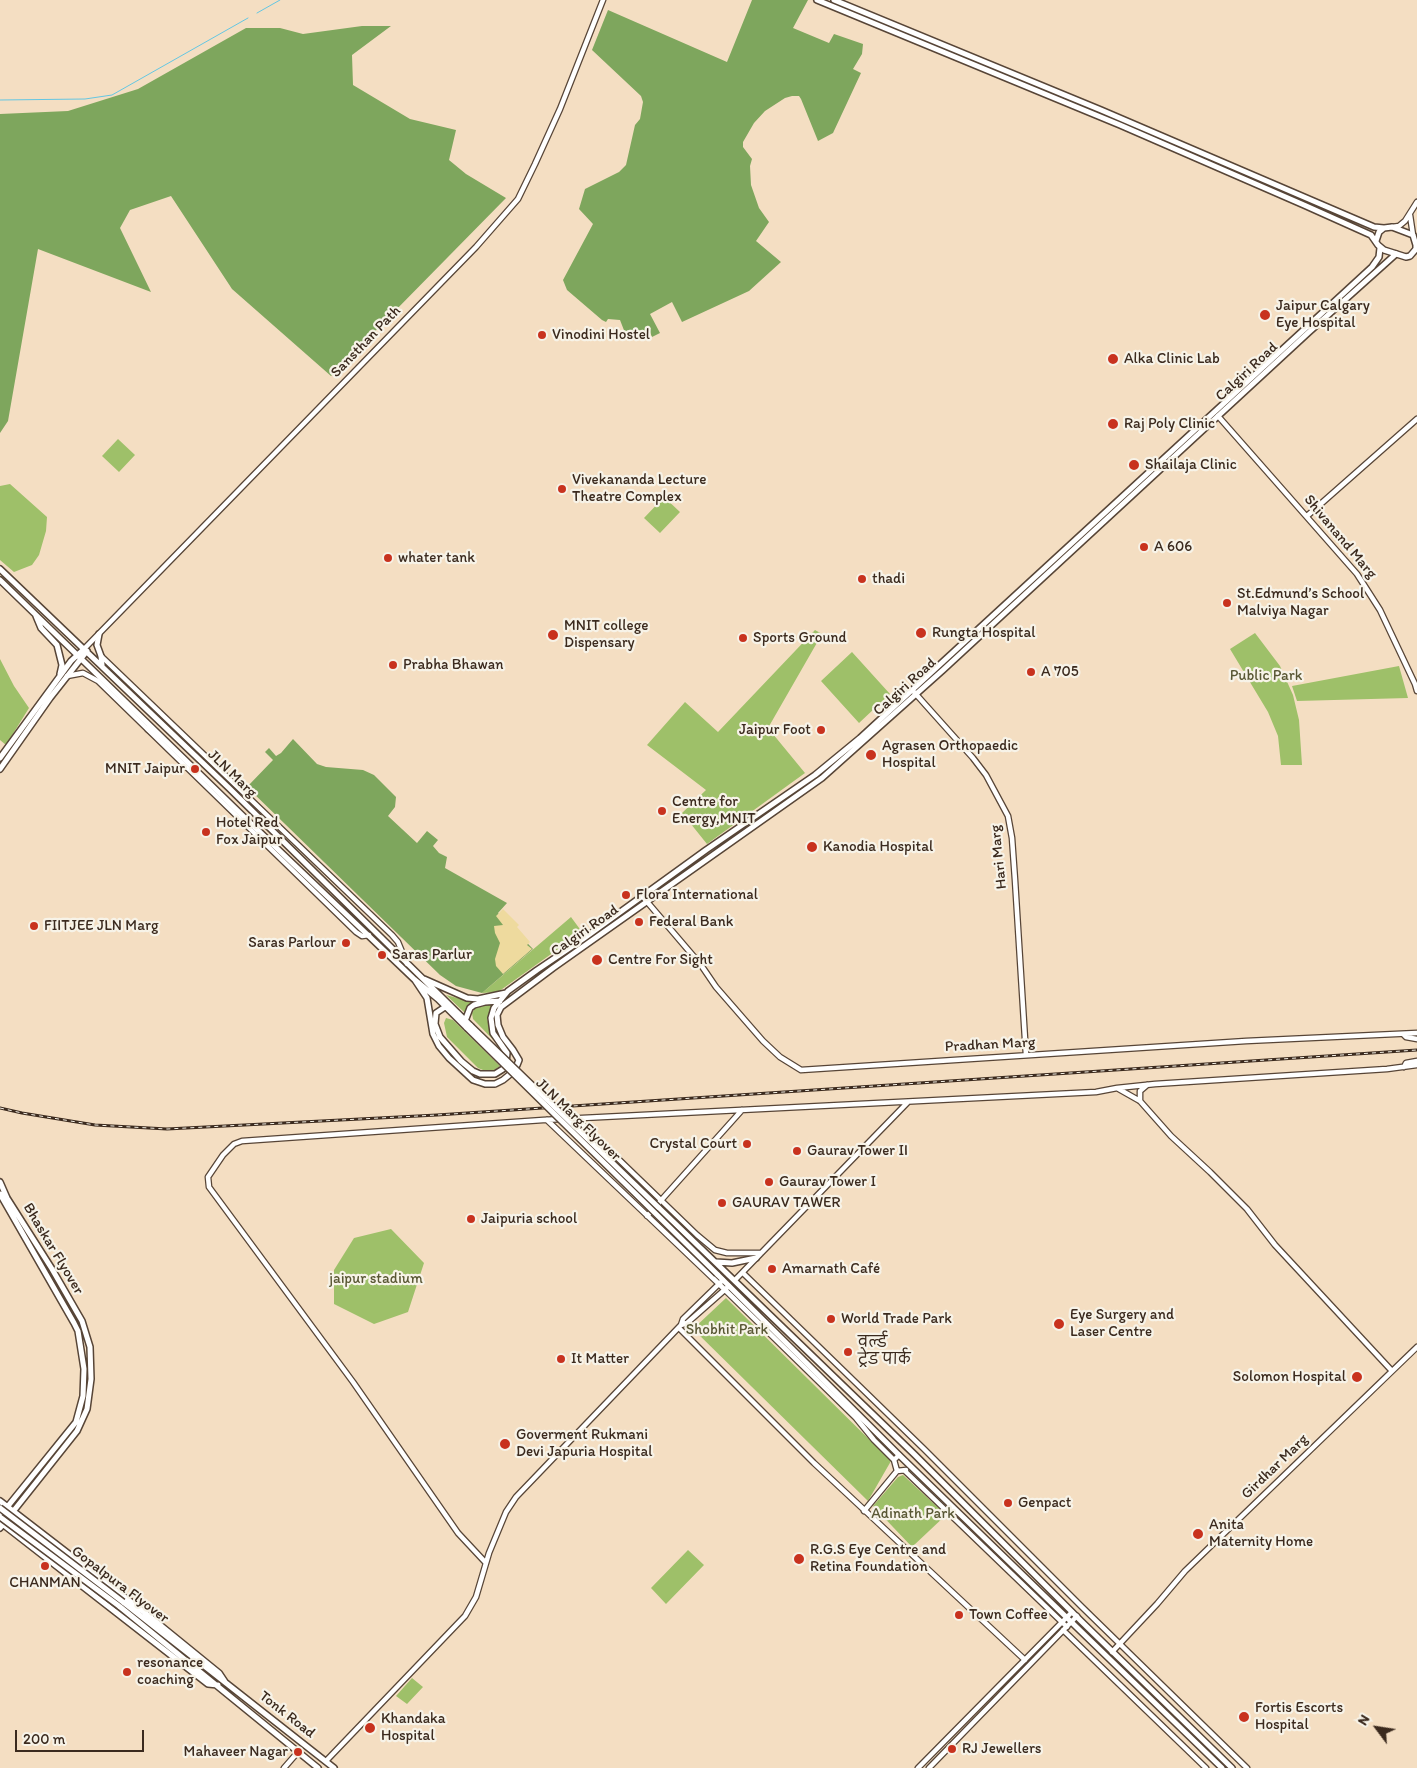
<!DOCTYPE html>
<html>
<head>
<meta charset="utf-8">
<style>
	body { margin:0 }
	#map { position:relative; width:1417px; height:1768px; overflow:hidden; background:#f4dec2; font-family:Itim,sans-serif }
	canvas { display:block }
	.north { position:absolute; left:1352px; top:1703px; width:50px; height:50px; -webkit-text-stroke:4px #f7f3e8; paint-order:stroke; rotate:301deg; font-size:14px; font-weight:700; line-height:20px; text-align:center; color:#3b2a1e }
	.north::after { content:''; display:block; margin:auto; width:18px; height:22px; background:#3b2a1e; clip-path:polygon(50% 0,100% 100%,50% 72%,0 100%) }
	.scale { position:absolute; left:15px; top:1730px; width:129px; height:22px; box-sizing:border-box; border:2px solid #3b2a1e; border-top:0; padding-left:6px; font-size:15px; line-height:18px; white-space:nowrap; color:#3b2a1e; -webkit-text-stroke:4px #f7f3e8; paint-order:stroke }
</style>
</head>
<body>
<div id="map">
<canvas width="1417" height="1768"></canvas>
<div class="north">N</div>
<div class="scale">200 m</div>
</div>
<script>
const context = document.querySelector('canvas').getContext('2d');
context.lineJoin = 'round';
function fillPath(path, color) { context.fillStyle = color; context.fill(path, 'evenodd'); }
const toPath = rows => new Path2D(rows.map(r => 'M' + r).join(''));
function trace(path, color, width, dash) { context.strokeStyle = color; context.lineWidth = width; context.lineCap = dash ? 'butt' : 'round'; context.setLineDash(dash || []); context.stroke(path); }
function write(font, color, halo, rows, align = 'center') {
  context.font = font + ' Itim,"Playpen Sans Deva",sans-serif'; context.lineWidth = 4.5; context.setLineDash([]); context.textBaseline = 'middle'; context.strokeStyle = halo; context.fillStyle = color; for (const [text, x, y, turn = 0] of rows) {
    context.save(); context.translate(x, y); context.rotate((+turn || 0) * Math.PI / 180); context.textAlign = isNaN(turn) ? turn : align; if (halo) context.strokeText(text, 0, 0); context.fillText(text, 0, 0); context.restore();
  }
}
const green = toPath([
	[118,439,135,455,119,472,102,456],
	[10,484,47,517,46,531,39,555,32,565,14,572,0,560,0,486],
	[664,497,680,512,660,533,644,518],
	[815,630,822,634,768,728,805,773,707,844,682,813,706,790,647,745,685,702,718,732],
	[1255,633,1280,666,1293,695,1299,720,1302,765,1281,765,1278,736,1268,712,1230,649],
	[852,652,890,694,859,723,821,681],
	[0,659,14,686,29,708,6,745,0,740],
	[1399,666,1408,698,1297,701,1292,686],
	[571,917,582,932,498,992,482,993],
	[446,995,469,1001,486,1000,469,1004,465,1013],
	[493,1004,487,1019,490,1028,508,1055,473,1019,472,1013,475,1008],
	[446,1018,453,1020,500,1066,494,1070,483,1070,478,1068,447,1037,444,1023],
	[391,1229,424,1263,408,1312,374,1324,334,1304,334,1270,354,1238],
	[726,1298,891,1461,868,1501,693,1329],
	[903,1475,946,1515,912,1547,873,1506,898,1477],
	[688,1550,704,1565,666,1604,651,1588],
	[412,1678,423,1687,407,1704,396,1696]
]);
const forest = toPath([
	[752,0,808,0,793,28,829,43,834,34,863,44,862,54,853,69,861,73,833,133,818,141,801,99,799,96,792,96,785,98,765,111,754,123,743,142,743,147,752,159,750,166,751,185,759,208,769,222,756,241,781,262,749,291,682,322,672,302,650,314,660,333,652,337,649,330,627,338,620,320,608,319,606,322,602,320,567,290,563,280,593,224,579,209,585,189,619,172,626,165,635,125,640,119,643,102,641,96,592,50,608,10,727,62],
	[362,26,391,26,352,55,353,85,410,119,456,130,449,160,466,174,506,198,331,376,232,289,171,196,130,210,120,228,151,292,38,249,8,421,0,433,0,114,68,111,138,89,246,28,280,28,303,34],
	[293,739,317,764,326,767,363,770,374,775,396,797,395,807,388,816,417,843,427,831,438,840,433,846,439,853,447,857,445,868,507,903,498,913,533,949,482,993,456,986,440,975,247,787,273,760,265,752,269,748,276,756,281,753]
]);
const sand = toPath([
	[503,909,519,925,517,927,530,942,527,945,532,949,503,974,496,966,495,959,500,943,495,933,494,926,503,925,496,916]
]);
const stream = toPath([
	[257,13,280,0],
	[0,100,85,99,112,95,248,18]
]);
const tertiary = toPath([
	[1410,215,1413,235],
	[1392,227,1399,226,1405,221,1417,202],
	[1218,416,1357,574,1380,610,1415,684,1417,691],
	[1307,516,1417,419],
	[84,649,476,247,518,199,535,164,560,109,603,0],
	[101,656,392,935,398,942,407,964],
	[67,676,83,673,98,681,356,932,362,936,369,935],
	[914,692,973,758,986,775,1008,816,1012,838,1015,880,1026,1055],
	[643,897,701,965,716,987,763,1041,780,1057,801,1070,1246,1041,1417,1033],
	[1403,1034,1406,1037,1417,1039],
	[1404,1067,1406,1063,1417,1061],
	[1117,1088,1155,1084,1387,1069,1417,1065],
	[1140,1101,1140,1091,1147,1085],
	[576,1118,697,1235,715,1250,727,1253,761,1253],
	[547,1120,719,1284,856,1418,874,1440,894,1460],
	[647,1216,742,1110],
	[743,1273,924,1449,1082,1607,1247,1768],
	[735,1280,908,1102],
	[681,1325,683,1319,723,1280],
	[679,1328,814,1463,1025,1660],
	[897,1471,894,1460,899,1455],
	[905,1471,1067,1627],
	[864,1511,897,1471,906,1470],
	[486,1563,458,1533,353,1382,209,1187,208,1177,223,1155,234,1144,242,1141,543,1120,1096,1092,1117,1088,1140,1101,1171,1136,1210,1172,1247,1209,1275,1245,1392,1371],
	[1063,1630,1206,1768],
	[1112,1652,1157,1604,1185,1571,1417,1347],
	[326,1761,465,1616,476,1597,489,1553,506,1512,516,1497,681,1325,687,1323,729,1286],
	[284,1768,298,1752],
	[918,1768,1072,1612],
	[929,1768,1077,1616]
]);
const secondary = toPath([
	[817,0,1120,125,1304,205,1371,235,1378,245,1384,250,1406,257,1410,256,1416,249,1416,245,1413,235,1392,227,1384,228,1379,232,1376,241],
	[834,0,1101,110,1374,227,1384,228]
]);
const primary = toPath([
	[0,569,229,788,471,1026],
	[0,580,243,816,415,980,438,999,467,1028],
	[36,616,41,628,57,645,62,665,60,674],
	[99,634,97,645,101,656,102,665],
	[148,729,157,736],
	[0,758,71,661,84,649],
	[0,769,50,698,87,651],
	[424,979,467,998,478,999,506,993],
	[415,980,427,998,433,1034,439,1046,449,1058,473,1080,485,1084,495,1084,503,1080,514,1071,517,1065,519,1060,513,1050,503,1037,498,1025,497,1015,501,1007,553,968,822,778,943,670,1309,332,1396,254],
	[445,1007,436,1013,435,1024,440,1037,461,1061,473,1071,480,1074,495,1074,503,1069,506,1063,507,1053,493,1033,491,1018,494,1008,508,991,537,970,583,939,706,850,815,775,860,738,1372,267,1379,257,1380,248],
	[465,1021,470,1008,474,1005,485,1002,500,1001],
	[0,1182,7,1198,52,1269,82,1321,90,1347,91,1379,87,1409,77,1431,0,1528],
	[0,1194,74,1323,78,1331,84,1369,83,1396,76,1422,0,1516],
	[658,1207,914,1454,1081,1621,1232,1768],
	[716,1262,732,1263,756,1258],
	[717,1274,899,1455,1222,1768],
	[0,1501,144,1612,219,1673,225,1682],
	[0,1522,208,1684,218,1685],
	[123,1602,334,1768],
	[119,1606,318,1768]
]);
const rail = toPath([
	[0,1108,22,1113,95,1125,167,1129,437,1115,1417,1050]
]);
const primaryBridge = toPath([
	[471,1026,658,1207],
	[467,1028,717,1274],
	[0,1508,123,1602],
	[0,1517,119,1606]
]);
const markers = [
	[1265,315,6,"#c8321e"],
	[542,335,5,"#c8321e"],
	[1113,359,6,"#c8321e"],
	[1113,424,6,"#c8321e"],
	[1134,465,6,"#c8321e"],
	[562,489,5,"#c8321e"],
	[1144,547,5,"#c8321e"],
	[388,558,5,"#c8321e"],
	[862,579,5,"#c8321e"],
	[1227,603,5,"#c8321e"],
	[921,633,6,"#c8321e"],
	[553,635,6,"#c8321e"],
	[743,638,5,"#c8321e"],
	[393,665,5,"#c8321e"],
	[1031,672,5,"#c8321e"],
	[821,730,5,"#c8321e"],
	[871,755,6,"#c8321e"],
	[195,769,5,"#c8321e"],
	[662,811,5,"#c8321e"],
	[206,832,5,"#c8321e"],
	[812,847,6,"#c8321e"],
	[626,895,5,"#c8321e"],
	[639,922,5,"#c8321e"],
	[34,926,5,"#c8321e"],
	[346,943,5,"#c8321e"],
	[382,955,5,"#c8321e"],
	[597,960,6,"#c8321e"],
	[747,1144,5,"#c8321e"],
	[797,1151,5,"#c8321e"],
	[769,1182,5,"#c8321e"],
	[722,1203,5,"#c8321e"],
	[471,1219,5,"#c8321e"],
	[772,1269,5,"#c8321e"],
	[831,1319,5,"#c8321e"],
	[1059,1324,6,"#c8321e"],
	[848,1352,5,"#c8321e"],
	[561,1359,5,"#c8321e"],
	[1357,1377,6,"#c8321e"],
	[505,1444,6,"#c8321e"],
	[1008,1503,5,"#c8321e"],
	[1198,1534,6,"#c8321e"],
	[799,1559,6,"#c8321e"],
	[45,1566,5,"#c8321e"],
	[959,1615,5,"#c8321e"],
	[127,1672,5,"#c8321e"],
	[1244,1717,6,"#c8321e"],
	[370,1728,6,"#c8321e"],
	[952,1749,5,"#c8321e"],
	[298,1752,5,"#c8321e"]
];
const poiNames = [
	["Jaipur Calgary",1276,306],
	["Eye Hospital",1276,323],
	["Vinodini Hostel",552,335],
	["Alka Clinic Lab",1124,359],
	["Raj Poly Clinic",1124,424],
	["Shailaja Clinic",1145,465],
	["Vivekananda Lecture",572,480],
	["Theatre Complex",572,497],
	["A 606",1154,547],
	["whater tank",398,558],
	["thadi",872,579],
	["St.Edmund’s School",1237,594],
	["Malviya Nagar",1237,611],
	["MNIT college",564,626],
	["Dispensary",564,643],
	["Rungta Hospital",932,633],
	["Sports Ground",753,638],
	["Prabha Bhawan",403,665],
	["A 705",1041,672],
	["Jaipur Foot",811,730,"right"],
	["Agrasen Orthopaedic",882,746],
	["Hospital",882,763],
	["MNIT Jaipur",185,769,"right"],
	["Centre for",672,802],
	["Energy,MNIT",672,819],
	["Hotel Red",216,823],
	["Fox Jaipur",216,840],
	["Kanodia Hospital",823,847],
	["Flora International",636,895],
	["Federal Bank",649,922],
	["FIITJEE JLN Marg",44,926],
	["Saras Parlour",336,943,"right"],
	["Saras Parlur",392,955],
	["Centre For Sight",608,960],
	["Crystal Court",737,1144,"right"],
	["Gaurav Tower II",807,1151],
	["Gaurav Tower I",779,1182],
	["GAURAV TAWER",732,1203],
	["Jaipuria school",481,1219],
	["Amarnath Café",782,1269],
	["Eye Surgery and",1070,1315],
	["Laser Centre",1070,1332],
	["World Trade Park",841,1319],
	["वर्ल्ड",858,1343],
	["ट्रेड पार्क",858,1360],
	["It Matter",571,1359],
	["Solomon Hospital",1346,1377,"right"],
	["Goverment Rukmani",516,1435],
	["Devi Japuria Hospital",516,1452],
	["Genpact",1018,1503],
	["Anita",1209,1525],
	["Maternity Home",1209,1542],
	["R.G.S Eye Centre and",810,1550],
	["Retina Foundation",810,1567],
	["CHANMAN",45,1583,"center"],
	["Town Coffee",969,1615],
	["resonance",137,1663],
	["coaching",137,1680],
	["Fortis Escorts",1255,1708],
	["Hospital",1255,1725],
	["Khandaka",381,1719],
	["Hospital",381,1736],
	["RJ Jewellers",962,1749],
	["Mahaveer Nagar",288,1752,"right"]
];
const streetNames = [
	["Sansthan Path",366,342,-46],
	["Calgiri Road",1247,372,-43],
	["Shivanand Marg",1340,537,50],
	["Calgiri Road",905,687,-42],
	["JLN Marg",232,774,44],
	["Hari Marg",999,857,-96],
	["Calgiri Road",585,931,-35],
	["Pradhan Marg",990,1045,-3],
	["JLN Marg Flyover",578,1120,44],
	["Bhaskar Flyover",53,1249,59],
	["Girdhar Marg",1275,1467,-44],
	["Gopalpura Flyover",120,1585,37],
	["Tonk Road",287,1715,38]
];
const parkNames = [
	["Public Park",1266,676],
	["jaipur stadium",376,1279],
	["Shobhit Park",727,1330],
	["Adinath Park",913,1514]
];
fillPath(green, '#9ec069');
fillPath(forest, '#7ea65d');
fillPath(sand, '#eeda9e');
trace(stream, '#64c6e2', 1);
trace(tertiary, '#574537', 7);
trace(secondary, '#574537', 8);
trace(primary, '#574537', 8);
trace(tertiary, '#fff', 4.5);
trace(secondary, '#fff', 5);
trace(primary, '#fff', 5);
trace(rail, '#3b2a1e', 3);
trace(rail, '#f7f3e8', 1, [4]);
trace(primaryBridge, '#574537', 8, []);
trace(primaryBridge, '#fff', 5);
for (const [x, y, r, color] of markers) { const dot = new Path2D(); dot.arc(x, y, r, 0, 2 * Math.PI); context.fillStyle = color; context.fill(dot); trace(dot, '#f7f3e8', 2); }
write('15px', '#3b2a1e', '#f7f3e8', poiNames, 'left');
write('15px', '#3b2a1e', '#f7f3e8', streetNames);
write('15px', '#595734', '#f7f3e8', parkNames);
</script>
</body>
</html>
